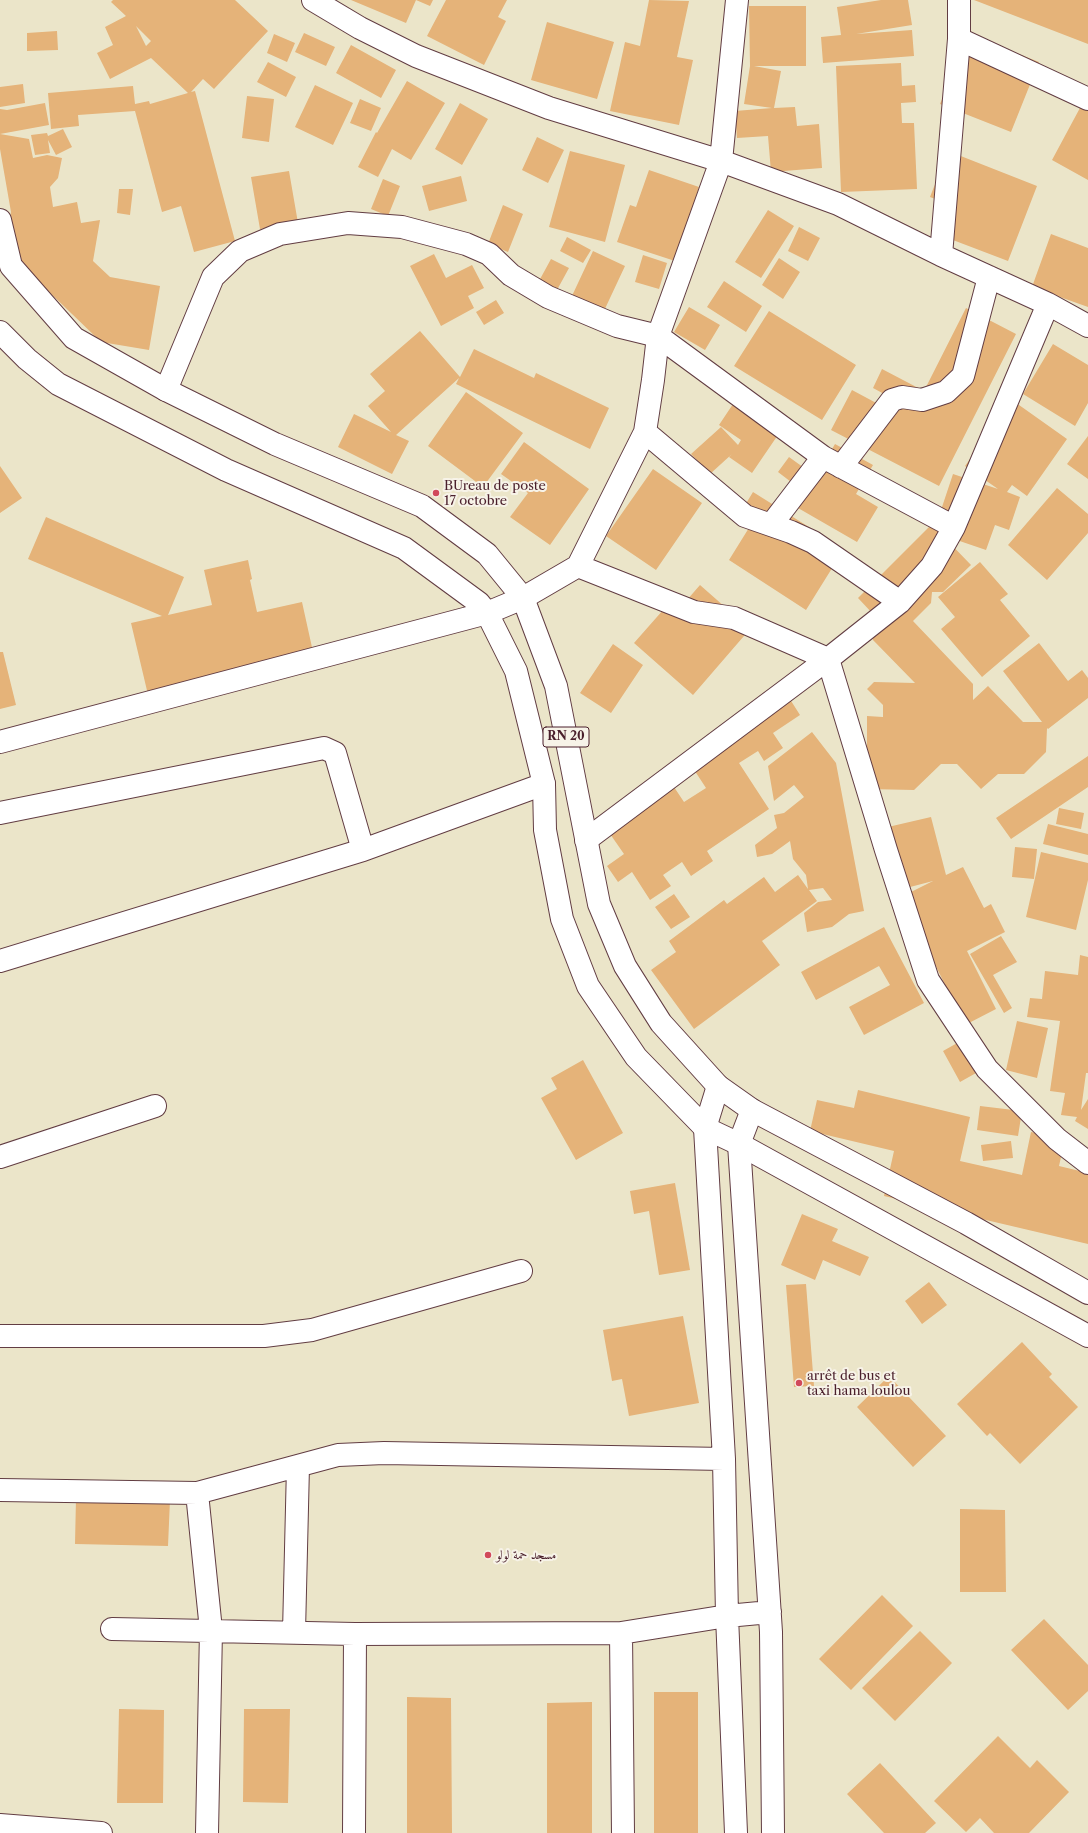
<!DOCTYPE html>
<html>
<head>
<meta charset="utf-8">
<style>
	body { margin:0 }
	canvas { display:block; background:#ebe5c9 }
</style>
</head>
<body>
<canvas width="1088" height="1833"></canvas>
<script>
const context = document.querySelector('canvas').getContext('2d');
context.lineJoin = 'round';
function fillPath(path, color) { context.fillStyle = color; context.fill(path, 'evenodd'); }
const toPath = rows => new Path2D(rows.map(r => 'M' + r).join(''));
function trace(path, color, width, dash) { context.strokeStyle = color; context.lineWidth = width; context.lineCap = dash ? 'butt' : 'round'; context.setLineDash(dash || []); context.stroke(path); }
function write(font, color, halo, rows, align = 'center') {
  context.font = font + ' "Libre Caslon Text",Amiri,serif'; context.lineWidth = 4; context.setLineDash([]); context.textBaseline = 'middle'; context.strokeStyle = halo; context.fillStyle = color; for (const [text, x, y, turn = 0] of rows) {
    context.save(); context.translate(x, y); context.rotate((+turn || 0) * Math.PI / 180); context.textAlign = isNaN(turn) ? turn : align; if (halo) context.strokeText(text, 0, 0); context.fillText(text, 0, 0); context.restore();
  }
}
const building = toPath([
	[113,0,235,0,268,31,214,89,203,79,191,92,195,91,235,241,194,252,181,206,162,212,135,111,78,115,79,126,51,129,48,93,133,86,135,104,149,101,150,104,188,93,151,58,110,79,97,53,113,45,105,27,126,16,111,2],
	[136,26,151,41,146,46],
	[351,0,433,0,430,6,416,0,406,23],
	[446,0,507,0,498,17,506,21,484,65,427,36],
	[649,0,689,1,677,57,693,60,679,125,610,111,625,42,640,46],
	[881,0,908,0,912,25,856,34,912,30,914,56,823,63,821,37,841,35,837,7],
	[974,0,1088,0,1088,44],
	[749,6,806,6,806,66,754,66,781,71,774,108,795,107,797,126,819,124,822,168,771,172,768,136,737,138,735,111,772,108,744,104,750,66],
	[547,22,614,42,597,99,531,80],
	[57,31,58,50,27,51,27,33],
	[304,33,335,47,326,66,295,52],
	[274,34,295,43,287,62,267,53],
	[968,34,1039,62,1011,132,940,104],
	[351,45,396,70,381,98,336,73],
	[268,62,296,77,286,97,257,82],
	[901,63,902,86,915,85,916,102,901,103,902,123,914,123,917,189,841,192,836,66],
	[407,81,445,103,411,160,392,149,378,177,358,167,376,132,377,133],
	[23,84,25,103,0,107,0,87],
	[315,85,353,103,333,145,295,127],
	[1088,93,1088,180,1052,160],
	[247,96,274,99,269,142,242,138],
	[360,99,381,108,371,131,350,123],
	[45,103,49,125,0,134,0,109,7,110],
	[460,103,488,119,462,165,435,149],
	[63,129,72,147,56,155,48,140,50,153,35,155,31,135,47,133,48,136],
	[0,134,29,139,33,158,47,155,62,158,58,178,50,187,53,207,77,202,81,223,100,220,93,261,110,277,160,286,149,350,101,342,14,258,9,225,11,212,0,149],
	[537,137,564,150,548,183,522,170],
	[570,151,625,165,605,242,549,227],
	[948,151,1037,186,1008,261,945,237,956,207,930,197],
	[649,170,699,187,675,261,617,242,630,205,636,207],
	[289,171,298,223,260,229,251,177],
	[461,176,467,201,429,211,422,186],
	[383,179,400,186,388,216,371,209],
	[119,189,133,189,130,215,117,213],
	[503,205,523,214,508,252,488,244],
	[768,210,794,226,761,278,735,262],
	[799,227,820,238,808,261,788,251],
	[1051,234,1088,248,1088,307,1032,287],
	[567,237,591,250,583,263,560,251],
	[593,251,625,266,603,313,571,298],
	[434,254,446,278,472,265,484,288,468,296,474,308,441,326,410,266],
	[643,255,667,263,659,289,635,282],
	[779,258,800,272,783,299,762,285],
	[551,259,569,268,557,290,539,281],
	[724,281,762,306,746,332,707,307],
	[496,300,504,313,484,325,476,312],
	[689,307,720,325,705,350,674,332],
	[966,308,1016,334,939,486,831,430,852,390,880,405,886,395,873,388,882,369,924,391],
	[769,311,856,365,822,420,734,366],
	[420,331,460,377,474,349,534,378,536,373,609,408,590,449,456,384,459,378,396,435,409,441,392,474,338,447,354,414,391,432,368,406,385,391,370,374],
	[1053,344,1088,365,1088,403,1075,426,1023,394],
	[466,392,523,433,483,487,428,446],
	[737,398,782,429,752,473,729,457,732,454,710,474,691,454,721,427,738,445,741,440,719,425],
	[1012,400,1067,439,1027,496,1012,485,1007,492,1020,497,1009,530,995,525,986,550,942,535,971,565,943,592,932,592,931,603,913,621,973,684,973,700,988,686,1023,722,1042,722,1003,671,1039,643,1068,681,1082,670,1088,678,1088,698,1048,729,1047,728,1046,752,1024,774,998,774,981,789,957,764,941,764,914,790,867,789,867,716,883,717,883,705,867,689,874,682,915,683,873,640,873,614,858,598,932,524,935,528,953,474,998,489,965,466],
	[1088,436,1088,479,1067,464],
	[524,442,589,489,550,545,510,517,528,493,501,474],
	[835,444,873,465,856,494,878,507,857,542,798,508],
	[789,457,807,470,795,485,778,472],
	[0,466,22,498,0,513],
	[653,469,702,503,656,570,606,536],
	[1057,488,1088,514,1088,533,1047,580,1008,545],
	[753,492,844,549,806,610,729,560,752,523,739,515],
	[46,517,184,577,168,615,212,605,204,570,248,560,252,579,250,580,257,612,302,602,315,661,149,699,131,623,162,616,28,559],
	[980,562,1008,594,1000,600,1030,636,982,677,941,629,955,617,938,597],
	[700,585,750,629,693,695,634,643,671,601,680,608],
	[613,644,643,665,611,713,580,693],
	[0,652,3,652,16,705,0,709],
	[786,693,800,715,773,733,783,748,764,761,758,751,739,763,769,809,707,851,713,861,691,876,682,862,663,875,671,886,650,900,632,872,618,882,607,866,624,854,608,831,674,787,684,802,706,788,687,759],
	[812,732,836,763,864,911,849,914,832,927,807,932,804,913,818,902,832,900,823,888,809,890,817,901,762,941,780,965,694,1029,651,970,676,952,669,941,724,900,727,904,764,877,775,892,798,875,808,889,806,875,793,859,790,841,772,854,757,857,755,845,777,828,774,815,784,813,804,797,794,785,774,801,768,766],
	[1088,756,1088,787,1011,839,996,818],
	[1059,808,1084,813,1081,829,1056,824],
	[931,817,946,875,963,867,984,908,991,904,1005,932,967,951,996,1009,965,1025,915,924,907,894,933,881,891,892,875,830],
	[1048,824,1088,834,1088,855,1043,844],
	[1015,847,1037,849,1034,879,1012,877],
	[1041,852,1088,863,1088,880,1076,930,1026,917],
	[674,894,690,917,671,929,655,907],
	[884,927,924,1003,864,1035,849,1007,890,985,879,966,816,1000,801,972],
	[1001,936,1017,962,993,975,1012,1008,1004,1013,970,954],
	[1080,955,1088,957,1088,1073,1086,1073,1081,1110,1088,1099,1088,1129,1075,1121,1077,1117,1061,1115,1065,1093,1050,1091,1060,1021,1027,1017,1030,998,1042,999,1045,971,1078,975],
	[1017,1021,1048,1028,1037,1078,1006,1070],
	[968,1037,985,1068,960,1082,943,1051],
	[583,1060,623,1133,576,1160,541,1098,557,1089,551,1078],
	[858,1090,970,1117,960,1161,1022,1175,1031,1132,1065,1139,1059,1166,1088,1173,1088,1244,884,1196,894,1151,810,1131,817,1100,854,1108],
	[980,1106,1022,1111,1018,1136,977,1130],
	[1011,1141,1013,1158,983,1161,981,1145],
	[675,1183,690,1270,659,1275,649,1211,634,1214,630,1191],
	[802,1214,838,1229,832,1241,869,1257,860,1276,823,1260,815,1280,781,1265],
	[929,1282,947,1305,922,1324,905,1301],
	[806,1284,814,1386,794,1387,786,1285],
	[683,1316,699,1403,629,1416,622,1379,612,1381,603,1330],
	[1022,1342,1052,1374,1049,1377,1078,1407,1020,1464,990,1433,987,1436,957,1404],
	[889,1376,946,1436,913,1467,857,1407],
	[76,1498,170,1500,168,1546,75,1544],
	[960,1509,1005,1510,1006,1592,960,1592],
	[882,1595,913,1626,851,1690,819,1659],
	[1044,1619,1088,1665,1088,1691,1068,1710,1011,1650],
	[920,1631,952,1663,895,1721,862,1688],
	[654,1692,698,1692,698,1833,654,1833],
	[407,1697,451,1698,452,1833,407,1833],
	[592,1702,592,1833,547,1833,547,1703],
	[119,1709,164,1710,163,1803,117,1803],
	[244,1709,290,1709,288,1803,243,1802],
	[998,1736,1030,1768,1037,1760,1069,1792,1029,1833,994,1833,980,1818,966,1832,934,1801],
	[880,1763,936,1823,925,1833,884,1833,847,1794]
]);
const minor = toPath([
	[313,0,360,28,416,56,549,108,721,161,838,204,941,255,1048,304,1088,326],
	[737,0,721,161,658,336,823,457,954,527],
	[959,39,1088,99],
	[941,255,959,39,959,0],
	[645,432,745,516,791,532,813,542,900,602],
	[841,467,892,400,902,397,922,400,946,392,963,376,989,277],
	[771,525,823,457],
	[578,566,694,612,734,618,828,659,886,850,928,980,987,1069,1057,1139,1088,1163],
	[0,742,487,613,523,598,578,566,645,432,653,380,658,336,617,326,548,297,511,275,489,254,466,244,402,227,348,223,280,234,240,251,213,277,166,390],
	[0,813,324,748,335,753,363,850],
	[586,840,828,659,900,602,932,566,954,527,1048,304],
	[0,961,363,850,544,784],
	[718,1086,705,1128,724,1459,727,1616,736,1833],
	[752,1110,739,1144,771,1632,773,1833],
	[0,1157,155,1106],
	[0,1336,264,1336,312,1330,521,1271],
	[0,1490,197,1493,338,1455,384,1453,724,1459],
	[197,1493,211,1630,207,1833],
	[112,1629,355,1634,621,1633,727,1616,770,1612],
	[294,1632,298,1466],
	[621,1633,623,1833],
	[0,1825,101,1833],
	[354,1833,355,1634]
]);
const major = toPath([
	[0,220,11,266,74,338,166,390,275,444,422,506,487,554,523,598,556,686,599,904,625,966,661,1023,718,1086,752,1110,966,1223,1088,1293],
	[0,332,27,359,58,384,226,470,404,548,479,603,487,613,516,671,544,784,545,830,562,919,588,986,636,1057,705,1128,739,1144,1088,1336]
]);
const markers = [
	[436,493,4,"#d1495b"],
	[799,1383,4,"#d1495b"],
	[488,1555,4,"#d1495b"]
];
const shields = [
	[566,737,46]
];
const shieldNames = [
	["RN 20",566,737]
];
const poiNames = [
	["BUreau de poste",444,486],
	["17 octobre",444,501],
	["arrêt de bus et",807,1376],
	["taxi hama loulou",807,1391],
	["مسجد حمة لولو",496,1555]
];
fillPath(building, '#e5b379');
trace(minor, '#623d43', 24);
trace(major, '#623d43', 24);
trace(minor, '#fff', 22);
trace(major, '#fff', 22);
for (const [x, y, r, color] of markers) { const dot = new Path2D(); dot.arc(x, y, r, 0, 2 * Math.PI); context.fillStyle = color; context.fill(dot); trace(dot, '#f7f3e8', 1.5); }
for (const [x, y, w] of shields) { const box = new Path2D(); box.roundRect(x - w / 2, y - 10, w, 20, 3); context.fillStyle = '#f7f3e8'; context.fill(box); trace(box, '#4a1f2b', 1); }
write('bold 12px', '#4a1f2b', null, shieldNames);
write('13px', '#4a1f2b', '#f7f3e8', poiNames, 'left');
</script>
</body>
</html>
